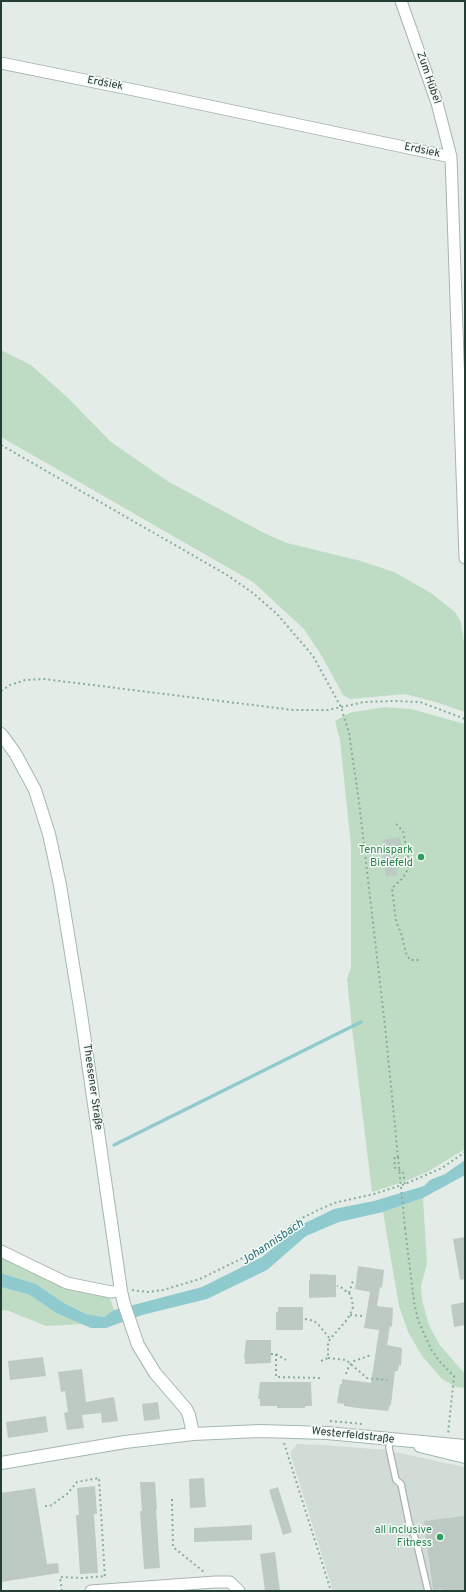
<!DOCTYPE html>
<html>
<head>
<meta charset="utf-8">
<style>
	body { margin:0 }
	#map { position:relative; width:466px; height:1592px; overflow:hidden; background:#e4ece8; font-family:Overpass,sans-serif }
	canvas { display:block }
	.frame { position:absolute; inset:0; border:2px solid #243d34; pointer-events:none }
</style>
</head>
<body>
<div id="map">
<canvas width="466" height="1592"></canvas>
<div class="frame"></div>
</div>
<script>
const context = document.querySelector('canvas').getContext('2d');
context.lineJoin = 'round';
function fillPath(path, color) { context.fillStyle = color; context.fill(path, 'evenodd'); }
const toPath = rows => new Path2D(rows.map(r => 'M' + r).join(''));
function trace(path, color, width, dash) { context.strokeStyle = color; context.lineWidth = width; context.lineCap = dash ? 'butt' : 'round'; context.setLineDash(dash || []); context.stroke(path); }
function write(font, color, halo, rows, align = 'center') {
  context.font = font + ' Overpass,sans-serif'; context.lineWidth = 3; context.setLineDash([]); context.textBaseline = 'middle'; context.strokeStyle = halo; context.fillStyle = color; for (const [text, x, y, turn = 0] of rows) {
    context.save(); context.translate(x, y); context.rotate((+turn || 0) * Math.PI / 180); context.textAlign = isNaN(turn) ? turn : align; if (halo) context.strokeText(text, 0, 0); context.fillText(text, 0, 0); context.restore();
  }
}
const built = toPath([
	[297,1444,326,1445,385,1450,465,1467,465,1591,333,1591,291,1456,291,1451]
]);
const green = toPath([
	[1,350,31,365,68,398,111,442,169,482,264,533,287,543,361,561,394,572,431,593,455,612,461,622,465,650,465,712,439,703,405,694,350,699,343,695,323,658,304,629,253,582,1,437],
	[385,707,411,709,465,724,465,1149,429,1171,406,1181,372,1192,352,1028,347,979,351,967,351,846,340,740,335,721,349,713],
	[423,1198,427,1264,421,1286,422,1300,429,1325,439,1344,465,1374,465,1386,463,1388,456,1387,442,1379,422,1356,408,1332,399,1306,383,1212],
	[1,1257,28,1270,109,1295,114,1310,104,1317,86,1314,64,1303,36,1284,1,1273],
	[1,1287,30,1295,56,1313,83,1324,46,1326,9,1311,1,1310]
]);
const water = toPath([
	[465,1160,465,1175,423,1198,383,1212,339,1222,306,1236,267,1270,207,1299,142,1315,106,1328,91,1328,56,1313,30,1295,1,1287,1,1273,36,1284,64,1303,86,1314,104,1317,114,1310,202,1287,262,1257,301,1225,334,1209,374,1201,424,1186,430,1180,445,1174]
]);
const stream = toPath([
	[114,1145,361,1022]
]);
const building = toPath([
	[400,837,402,846,395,847,396,851,394,851,398,875,386,877,382,850,385,850,383,840],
	[465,1237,465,1279,460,1280,453,1239],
	[358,1266,384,1270,382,1288,380,1287,377,1306,393,1308,392,1327,390,1326,387,1345,402,1348,401,1366,399,1365,398,1371,395,1371,391,1405,390,1405,388,1411,358,1408,344,1406,344,1404,337,1403,340,1384,342,1384,342,1379,371,1383,379,1330,364,1328,370,1292,355,1289],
	[310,1274,336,1275,336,1297,309,1298,309,1280,310,1280],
	[465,1302,465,1325,454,1327,451,1305],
	[278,1307,303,1307,303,1330,276,1330,276,1312,278,1312],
	[246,1340,271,1340,271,1363,245,1364,245,1358,244,1358],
	[43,1357,46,1376,10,1380,8,1361],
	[82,1369,86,1402,114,1397,118,1421,102,1423,101,1413,82,1415,84,1428,67,1430,64,1413,68,1412,65,1391,61,1392,58,1372],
	[260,1382,311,1382,312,1406,305,1406,305,1408,277,1408,277,1406,260,1406,260,1399,258,1399],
	[158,1402,160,1419,144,1421,142,1404],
	[46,1416,48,1432,8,1438,6,1422],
	[204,1478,206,1507,190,1508,189,1479],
	[140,1482,155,1482,157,1509,156,1509,160,1568,144,1569,140,1511,142,1511],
	[95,1486,97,1514,94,1514,98,1573,80,1574,76,1515,79,1515,77,1488],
	[278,1487,292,1532,283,1535,269,1490],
	[35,1488,47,1564,58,1563,59,1573,1,1582,1,1493],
	[465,1516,465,1591,442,1591,442,1589,433,1590,424,1521],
	[252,1525,252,1540,194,1542,194,1528],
	[275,1552,280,1591,265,1591,260,1554]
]);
const path = toPath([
	[1,445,227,575,253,593,277,614,313,656,341,707,349,733,359,802,385,1026,398,1157,395,1157,394,1160,395,1168,403,1172,405,1184],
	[1,691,10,685,25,680,44,679,293,710,328,710,364,702,393,701,420,702,465,719],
	[396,824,403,831,408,857,408,869,403,878,392,888,396,921,401,933,406,953,410,960,420,960],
	[405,1228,414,1302,418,1320,431,1349,439,1361,454,1376,448,1434],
	[132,1290,147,1292,163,1290,200,1279,259,1250,300,1219,318,1210,334,1203,374,1194,405,1184,442,1168,465,1152],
	[349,1293,353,1281],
	[350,1315,363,1316],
	[305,1319,314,1321,318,1324,330,1339],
	[271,1354,276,1354,276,1377,321,1378],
	[276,1354,286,1360],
	[328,1358,346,1360,367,1378,387,1380],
	[321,1361,328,1358,328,1343,330,1339,345,1322,350,1315,353,1307,351,1295,342,1288,337,1286],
	[346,1374,349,1366,354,1361,371,1355],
	[330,1421,363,1424],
	[284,1443,331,1591],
	[172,1499,173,1547,204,1572],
	[45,1506,50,1506,67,1494,77,1482,99,1478,105,1579],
	[62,1591,60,1577,83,1578,105,1576]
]);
const lane = toPath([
	[390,1440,389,1448,396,1480,401,1484,409,1523,416,1540,428,1591]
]);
const street = toPath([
	[401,1,437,103,451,157,465,558],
	[1,63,134,90,451,157],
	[1,1251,67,1283,111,1292,121,1291],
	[91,1591,215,1582,230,1582,239,1591]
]);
const secondary = toPath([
	[1,734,15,753,35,790,49,834,60,885,81,1014,121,1291,124,1304,138,1345,155,1373,186,1409,189,1415,193,1434],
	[420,1446,465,1457],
	[1,1463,125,1442,193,1434,260,1431,327,1433,465,1446]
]);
const pathBridge = toPath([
	[398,1157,405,1228]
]);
const markers = [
	[421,857,4,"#2e9e5b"],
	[440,1537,4,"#2e9e5b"]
];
const streetNames = [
	["Zum Hübel",428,78,71],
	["Erdsiek",105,84,11],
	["Erdsiek",422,151,12],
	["Theesener Straße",92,1087,82],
	["Westerfeldstraße",353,1436,6]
];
const leisureNames = [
	["Tennispark",413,851],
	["Bielefeld",413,864],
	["all inclusive",432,1531],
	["Fitness",432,1544]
];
const waterNames = [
	["Johannisbach",273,1243,-34]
];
fillPath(built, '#d2dcd7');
fillPath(green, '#bedcc3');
fillPath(water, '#8fcace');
trace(stream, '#8fcace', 3.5);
fillPath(building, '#bccac3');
trace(lane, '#a7b4ae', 8);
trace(street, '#a7b4ae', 13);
trace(secondary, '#a2b8ae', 14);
trace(path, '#86ae9e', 2, [2, 3]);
trace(lane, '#fff', 5.5);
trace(street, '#fff', 11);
trace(secondary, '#fff', 12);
trace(pathBridge, '#86ae9e', 2, [2, 3]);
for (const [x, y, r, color] of markers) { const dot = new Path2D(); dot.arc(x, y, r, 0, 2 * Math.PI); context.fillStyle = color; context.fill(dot); trace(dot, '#f4f9f6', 1.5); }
write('11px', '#243d34', '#f4f9f6', streetNames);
write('11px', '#27864d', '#f4f9f6', leisureNames, 'right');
write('italic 12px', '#216f76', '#f4f9f6', waterNames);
</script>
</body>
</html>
